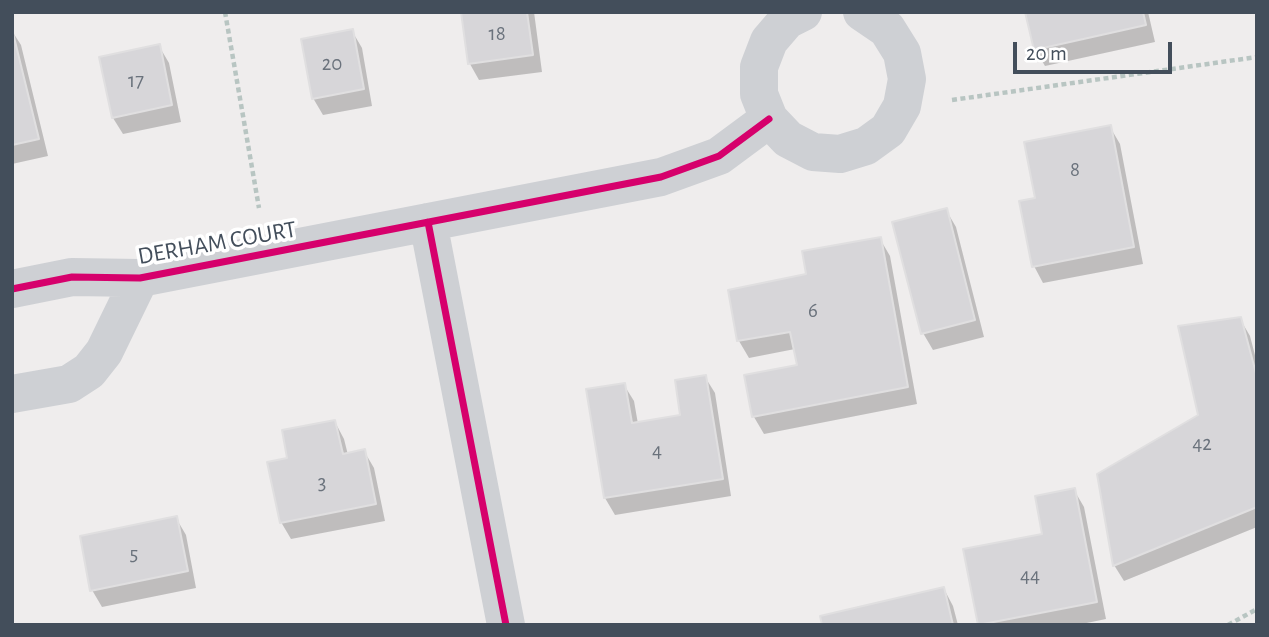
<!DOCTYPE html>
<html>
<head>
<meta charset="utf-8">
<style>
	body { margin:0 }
	#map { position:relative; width:1269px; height:637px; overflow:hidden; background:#efeded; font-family:"Alegreya Sans",sans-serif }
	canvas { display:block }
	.frame { position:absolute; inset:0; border:14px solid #434e5b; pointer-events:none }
	.scale { position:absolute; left:1013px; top:42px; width:159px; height:32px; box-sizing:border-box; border:4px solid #434e5b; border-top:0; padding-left:9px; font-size:21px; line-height:24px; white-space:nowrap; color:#434e5b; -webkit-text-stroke:5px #fff; paint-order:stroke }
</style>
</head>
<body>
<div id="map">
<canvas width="1269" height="637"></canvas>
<div class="frame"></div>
<div class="scale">20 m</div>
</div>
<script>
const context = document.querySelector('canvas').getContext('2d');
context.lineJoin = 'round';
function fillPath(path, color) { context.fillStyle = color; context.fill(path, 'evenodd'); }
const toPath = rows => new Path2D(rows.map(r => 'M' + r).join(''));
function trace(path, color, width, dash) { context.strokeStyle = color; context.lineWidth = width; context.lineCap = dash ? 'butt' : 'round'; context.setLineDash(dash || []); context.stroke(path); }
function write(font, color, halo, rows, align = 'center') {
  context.font = font + ' "Alegreya Sans",sans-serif'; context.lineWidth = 7; context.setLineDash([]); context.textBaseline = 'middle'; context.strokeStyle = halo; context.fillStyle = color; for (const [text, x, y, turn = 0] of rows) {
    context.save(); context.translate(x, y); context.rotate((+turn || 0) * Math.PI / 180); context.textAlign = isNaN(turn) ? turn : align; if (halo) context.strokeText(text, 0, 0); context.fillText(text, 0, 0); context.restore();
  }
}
const shadow = toPath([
	[462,12,534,12,542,72,479,80,470,64],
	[1027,12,1148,12,1155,42,1045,66,1035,49],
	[12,31,21,45,48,156,12,164],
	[352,31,362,48,372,106,323,115,313,98],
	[159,46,169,63,181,122,123,134,113,118],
	[1110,127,1120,144,1143,264,1043,283,1034,266,1037,200],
	[946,210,956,227,984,337,933,350,923,333],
	[880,239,890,256,917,404,764,434,754,417,746,376,799,367,795,349,749,358,739,341,730,291,808,276],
	[1240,319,1250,336,1257,363,1257,527,1124,581,1114,565,1200,416],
	[705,377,715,393,731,496,615,515,605,498,624,385,634,401,638,424,682,416],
	[335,422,344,439,348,455,364,451,374,468,385,521,291,539,281,522,289,459],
	[1074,490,1084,507,1106,619,1077,625,980,625,965,551,1045,535],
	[176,518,186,535,196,588,102,607,92,590],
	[944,589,953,606,958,625,824,625]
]);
const building = toPath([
	[461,12,527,12,533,55,468,64,461,12],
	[1025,12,1143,12,1146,25,1034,50,1025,12],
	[12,29,39,139,12,145,12,29],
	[353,29,364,89,312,99,301,39,353,29],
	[160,44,172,105,112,118,99,57,160,44],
	[1111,125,1134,247,1032,267,1019,201,1035,198,1024,142,1111,125],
	[947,208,975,320,921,334,892,222,947,208],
	[881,237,908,387,752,417,744,375,797,365,790,332,737,341,728,290,806,274,802,251,881,237],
	[1241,317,1257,377,1257,507,1113,566,1097,474,1198,415,1178,326,1241,317],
	[706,375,723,479,604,498,586,389,625,383,632,423,680,415,675,380,706,375],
	[335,420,343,454,365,449,376,504,280,523,267,462,287,458,282,430,335,420],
	[1075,488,1097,602,978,625,963,549,1042,534,1035,496,1075,488],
	[177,516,188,571,90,591,80,536,177,516],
	[944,587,953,625,822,625,820,616,944,587]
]);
const path = toPath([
	[225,12,259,208],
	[952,100,1257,57],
	[1228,625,1257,609]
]);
const street = toPath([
	[803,12,787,20,769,41,759,67,759,94,769,119,788,139,813,152,840,154,866,146,888,130,902,106,907,79,902,53,887,29,862,12],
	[428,222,506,625],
	[12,289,72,277,140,278,661,177,719,156,769,119],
	[12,394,69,384,89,371,104,352,140,278]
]);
const cycleway = toPath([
	[428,222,506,625],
	[12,289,72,277,140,278,661,177,719,156,769,119]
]);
const numberNames = [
	["18",497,34],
	["20",332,64],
	["17",136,81],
	["8",1075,170],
	["6",813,311],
	["42",1202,444],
	["4",657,451],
	["3",322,483],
	["5",134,554],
	["44",1030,576]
];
const streetNames = [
	["DERHAM COURT",217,243,-10]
];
fillPath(shadow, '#0003');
fillPath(building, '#d7d6d9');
trace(building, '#e0dfe0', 2);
trace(path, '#b8c5c2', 4.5, [5, 3.5]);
trace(street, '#ced0d4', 38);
trace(cycleway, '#d6006c', 7);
write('21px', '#6a727c', null, numberNames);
write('24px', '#434e5b', '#fff', streetNames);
</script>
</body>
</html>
